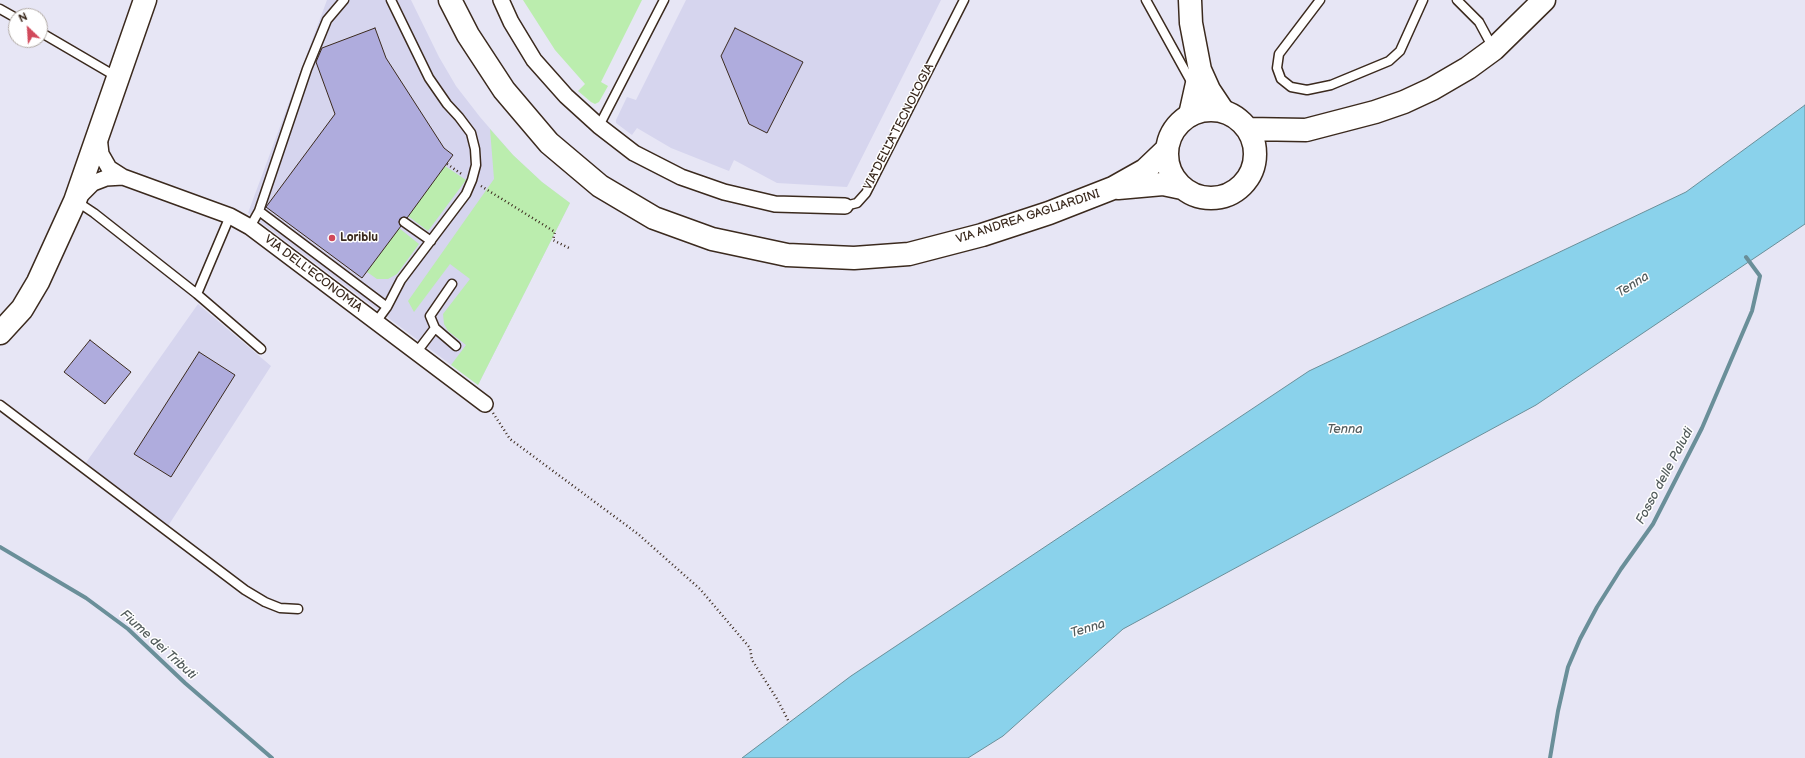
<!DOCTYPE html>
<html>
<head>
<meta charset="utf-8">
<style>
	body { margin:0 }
	#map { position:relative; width:1805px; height:758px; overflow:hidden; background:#e7e6f5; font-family:"Balsamiq Sans",sans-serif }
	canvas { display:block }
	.north { position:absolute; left:8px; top:8px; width:40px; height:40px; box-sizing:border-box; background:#fff; border:1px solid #b1aaa5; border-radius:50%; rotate:335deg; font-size:11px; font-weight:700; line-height:16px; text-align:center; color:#3b2a1e }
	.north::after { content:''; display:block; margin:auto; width:14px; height:18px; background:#d1495b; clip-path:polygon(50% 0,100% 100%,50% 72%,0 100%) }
</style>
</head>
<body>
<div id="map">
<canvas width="1805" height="758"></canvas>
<div class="north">N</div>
</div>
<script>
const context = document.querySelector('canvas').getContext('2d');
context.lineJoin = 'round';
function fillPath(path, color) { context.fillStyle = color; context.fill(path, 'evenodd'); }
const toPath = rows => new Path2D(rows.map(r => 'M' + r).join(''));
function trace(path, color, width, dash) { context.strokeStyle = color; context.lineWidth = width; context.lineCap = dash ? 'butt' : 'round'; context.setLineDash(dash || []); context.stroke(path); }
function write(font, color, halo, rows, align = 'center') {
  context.font = font + ' "Balsamiq Sans",sans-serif'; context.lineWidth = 3; context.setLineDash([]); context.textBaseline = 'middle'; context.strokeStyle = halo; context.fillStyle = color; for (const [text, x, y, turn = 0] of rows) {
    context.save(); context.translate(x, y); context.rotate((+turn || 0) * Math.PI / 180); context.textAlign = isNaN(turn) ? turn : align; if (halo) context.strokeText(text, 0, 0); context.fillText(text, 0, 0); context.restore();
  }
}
const built = toPath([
	[327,0,411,0,439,57,456,86,480,117,513,155,542,182,570,203,478,385,248,213],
	[686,0,941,0,847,187,777,183,734,160,729,171,671,148,637,128,632,135,616,123,616,120,627,97,636,100],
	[198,304,271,366,168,526,85,464]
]);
const green = toPath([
	[523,0,642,0,601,82,608,86,599,102,595,104,591,102,578,91,585,84,555,50],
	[490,129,513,155,542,182,570,203,478,385,451,365,466,345,448,331,444,324,443,314,470,279,450,264,414,312,408,301,494,179],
	[445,166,466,180,428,231,408,216],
	[399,228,419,244,397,274,388,279,377,279,367,272]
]);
const water = toPath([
	[1805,105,1805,224,1536,405,1123,629,1003,736,968,758,742,758,851,676,1309,371,1686,192,1805,105]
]);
const stream = toPath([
	[0,547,86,598,128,629,185,683,272,758],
	[1550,758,1558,711,1568,667,1580,639,1597,607,1621,569,1653,524,1702,428,1752,311,1760,276,1746,257]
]);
const building = toPath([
	[375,28,386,58,444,148,453,155,407,218,404,217,400,219,399,222,401,226,362,278,266,207,335,114,316,62,322,48,375,28],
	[735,28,803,62,767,133,749,124,721,56,735,28],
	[90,340,131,372,105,404,64,372,90,340],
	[199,352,235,375,171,477,134,454,199,352]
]);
const path = toPath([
	[447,164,463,175],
	[481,186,555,232,553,240,569,248],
	[493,413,510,439,638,534,700,589,750,648,752,660,777,699,789,722]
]);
const service = toPath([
	[344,0,327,20,307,69,259,211,387,307],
	[1146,0,1193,85],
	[1320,0,1279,54,1277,68,1281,79,1291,87,1307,90,1331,85,1389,61,1400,51,1423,0],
	[1457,0,1479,22,1493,48],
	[0,9,16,18],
	[40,32,117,77],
	[599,126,664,0],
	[76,201,94,213,197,294,261,349],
	[845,206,857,203,866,193,964,0],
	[404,222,431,241],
	[250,227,259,211],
	[452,284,430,316,435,328,456,346],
	[197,294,230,216],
	[376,322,387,307,401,280,466,194,472,180,476,165,475,149,471,133,459,117,447,104,429,78,391,0],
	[416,353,435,328],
	[0,405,245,590,265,602,280,608,298,609]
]);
const minor = toPath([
	[501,0,511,22,534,60,566,96,599,126,634,153,681,177,724,192,775,204,845,206],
	[99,137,101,154,109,168,123,177,230,216,250,227,485,404],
	[79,197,93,183,106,178,123,177]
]);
const secondary = toPath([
	[450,0,468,35,504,90,549,143,600,186,654,218,712,239,787,255,854,258,909,254,982,235,1049,213,1113,188,1145,170,1167,149],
	'1167 154a44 44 0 1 1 88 0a44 44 0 1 1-88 0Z',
	[1248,129,1306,130,1375,112,1404,102,1432,89,1468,68,1494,49,1544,0],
	[1118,188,1163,184,1182,188],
	[0,333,22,309,38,282,75,201,145,0]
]);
const motorway = toPath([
	[1190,0,1191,23,1200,70,1209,90,1223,111],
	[1190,115,1200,70]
]);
const markers = [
	[332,238,4,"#d1495b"]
];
const streetNames = [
	["VIA DELLA TECNOLOGIA",899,127,-63],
	["VIA ANDREA GAGLIARDINI",1028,217,-18],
	["VIA DELL'ECONOMIA",313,274,37]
];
const poiNames = [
	["Loriblu",340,238]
];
const waterNames = [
	["Tenna",1633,285,-32],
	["Tenna",1345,430],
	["Fosso delle Paludi",1665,476,-62],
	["Tenna",1088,629,-17],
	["Fiume dei Tributi",158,645,42]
];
fillPath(built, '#d6d5ee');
fillPath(green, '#bbedae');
fillPath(water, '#8ad2eb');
trace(water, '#6a8f99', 1);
trace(stream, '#6a8f99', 4);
fillPath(building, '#afacdd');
trace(building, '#3b2a1e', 1);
trace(service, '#3b2a1e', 11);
trace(minor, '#3b2a1e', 18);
trace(secondary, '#3b2a1e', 25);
trace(motorway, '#3b2a1e', 25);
trace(path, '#3b2a1e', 2.5, [1, 3]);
trace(service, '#fff', 8);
trace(minor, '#fff', 15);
trace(secondary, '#fff', 22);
trace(motorway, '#fff', 22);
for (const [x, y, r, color] of markers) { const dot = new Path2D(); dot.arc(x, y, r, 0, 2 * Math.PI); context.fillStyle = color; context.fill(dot); trace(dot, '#fff', 1.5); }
write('12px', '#3b2a1e', '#fff', streetNames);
write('bold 12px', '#3b2a1e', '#fff', poiNames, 'left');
write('italic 13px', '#535c5c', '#fff', waterNames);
</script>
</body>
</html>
